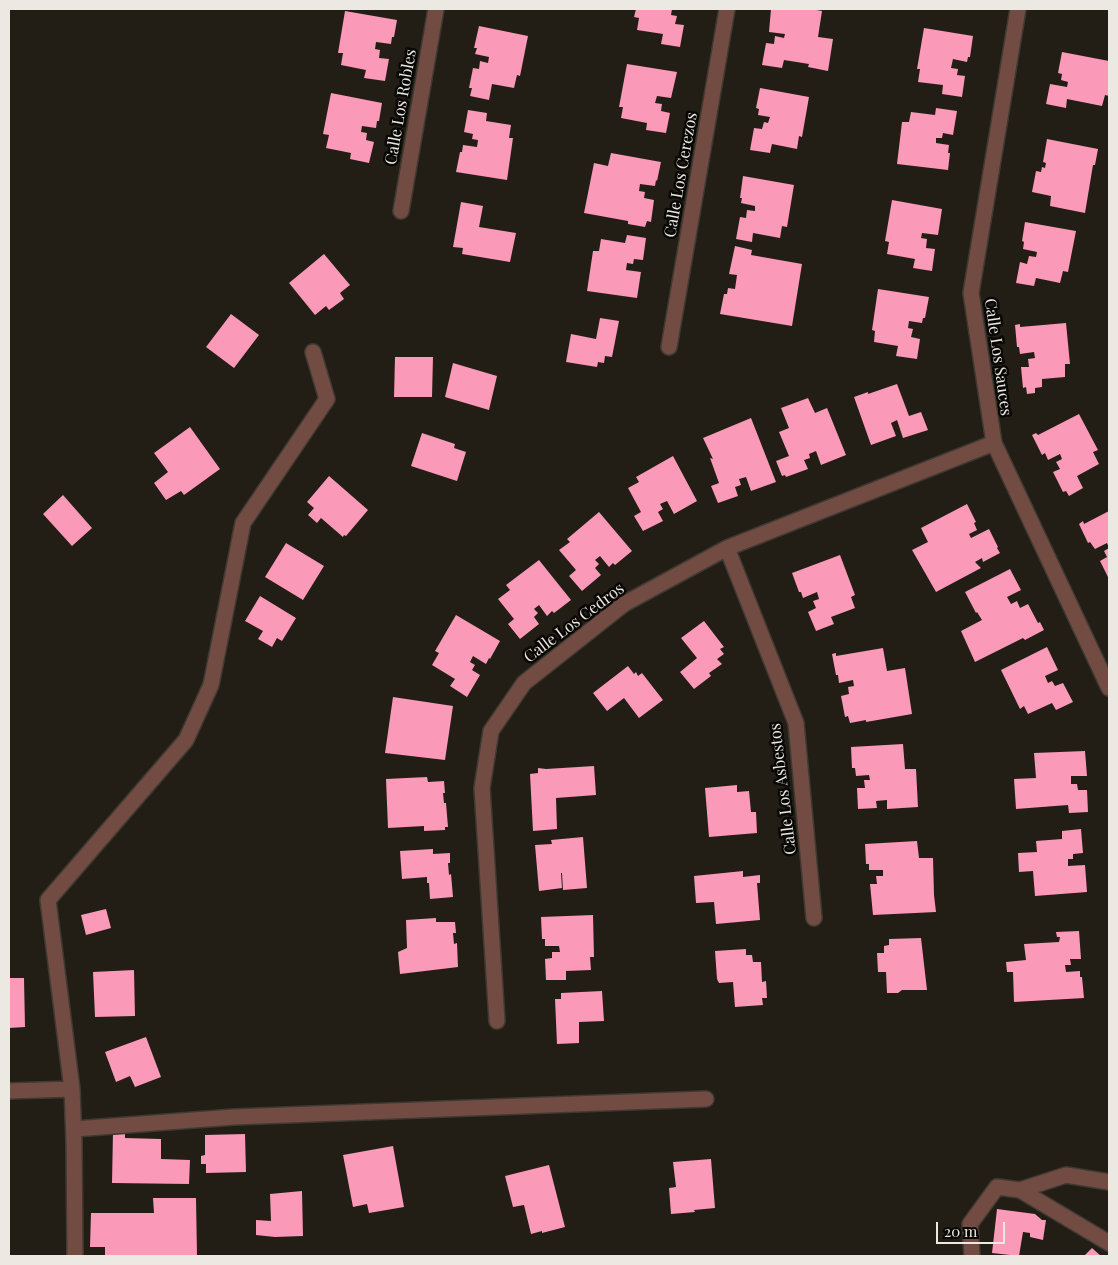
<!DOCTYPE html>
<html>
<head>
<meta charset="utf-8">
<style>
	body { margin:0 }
	#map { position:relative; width:1118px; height:1265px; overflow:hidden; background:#221d15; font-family:"Playfair Display",serif }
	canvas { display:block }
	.frame { position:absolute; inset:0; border:10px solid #ece9e3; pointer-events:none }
	.scale { position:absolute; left:936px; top:1222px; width:69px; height:22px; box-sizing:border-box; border:2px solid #ece9e3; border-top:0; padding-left:6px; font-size:15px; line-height:18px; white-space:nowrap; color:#ece9e3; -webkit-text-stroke:4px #0a0805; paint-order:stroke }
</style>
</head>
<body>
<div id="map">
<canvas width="1118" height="1265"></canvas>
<div class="frame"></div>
<div class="scale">20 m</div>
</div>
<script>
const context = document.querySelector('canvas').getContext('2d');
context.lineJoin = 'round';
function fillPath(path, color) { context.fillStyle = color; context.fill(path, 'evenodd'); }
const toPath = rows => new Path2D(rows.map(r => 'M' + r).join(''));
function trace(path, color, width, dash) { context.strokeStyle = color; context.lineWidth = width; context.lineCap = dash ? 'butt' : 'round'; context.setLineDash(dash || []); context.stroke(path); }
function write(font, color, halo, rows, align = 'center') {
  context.font = font + ' "Playfair Display",serif'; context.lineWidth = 5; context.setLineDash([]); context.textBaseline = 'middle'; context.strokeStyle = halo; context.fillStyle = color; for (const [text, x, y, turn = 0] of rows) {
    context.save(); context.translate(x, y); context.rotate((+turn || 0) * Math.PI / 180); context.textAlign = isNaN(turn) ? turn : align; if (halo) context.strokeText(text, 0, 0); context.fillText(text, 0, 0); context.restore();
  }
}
const building = toPath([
	[636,9,672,9,671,15,677,16,675,24,684,25,680,47,661,44,663,34,637,30,639,18,634,17],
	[771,9,811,9,822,11,818,37,833,39,828,71,808,67,809,64,784,60,782,68,762,65,766,43,774,44,775,36,784,38,785,34,769,32],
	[345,11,397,20,394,37,392,37,391,44,376,42,375,49,380,50,379,58,389,59,385,81,364,78,366,70,341,65,343,53,338,53],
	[479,26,528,36,520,76,517,75,514,88,492,84,489,100,470,96,472,88,469,88,473,68,479,69,480,61,488,63,489,57,475,54,477,48,474,48],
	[924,28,973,36,970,57,968,57,967,62,953,59,951,68,958,69,957,75,965,76,962,97,942,94,943,85,918,82,920,69,917,69],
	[1062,52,1109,61,1109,96,1105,95,1102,106,1067,99,1066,108,1046,104,1050,84,1067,87,1068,82,1061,80,1062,74,1058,73],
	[627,64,677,72,671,98,657,96,655,103,662,104,661,111,670,113,666,133,646,130,647,123,621,118,623,107,619,107],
	[760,88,809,97,802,137,799,136,797,149,772,144,770,153,750,150,754,128,762,129,764,122,768,123,770,117,758,115,759,109,756,108],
	[331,93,382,103,379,121,377,121,376,128,362,126,361,132,367,133,366,140,374,142,369,163,350,159,351,153,326,148,329,135,323,134],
	[936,108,957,111,953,135,943,133,942,138,936,138,936,143,949,145,948,153,950,153,948,170,897,164,902,122,909,122,911,112,935,115],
	[468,110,487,113,486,121,511,125,509,138,513,138,507,180,456,172,460,152,462,152,463,145,477,147,478,140,472,139,473,134,464,132],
	[1047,139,1098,149,1095,165,1093,165,1085,213,1050,206,1051,196,1032,192,1036,171,1041,172,1042,167,1045,168,1046,163,1043,162],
	[611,153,661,162,657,181,656,180,655,186,640,184,639,191,645,192,644,198,654,200,651,222,647,221,645,227,628,224,628,221,584,213,594,163,608,166],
	[743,176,794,185,787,227,782,226,780,238,753,233,752,242,736,239,740,217,746,218,747,210,755,211,755,206,741,203,742,198,740,198],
	[892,200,942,209,938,235,922,233,921,238,927,239,926,248,935,249,932,271,913,268,915,259,887,254,889,242,885,241],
	[461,202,483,206,479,227,516,233,510,262,462,254,463,248,453,247],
	[1025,222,1076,231,1068,272,1063,271,1060,283,1036,278,1034,286,1016,283,1020,262,1027,264,1029,256,1036,257,1037,252,1023,249,1024,242,1022,241],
	[627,235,646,238,643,260,634,259,633,264,627,263,626,270,641,272,637,298,587,291,593,251,599,251,601,239,625,243],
	[735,246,752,250,751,255,802,264,792,326,720,314,724,294,727,294,728,288,735,289,737,275,729,274],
	[324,254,350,285,340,293,344,299,329,310,326,306,315,315,289,283],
	[878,289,929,297,925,318,923,318,922,323,909,321,908,328,913,329,911,337,920,339,917,359,896,356,898,346,874,342,875,331,872,330],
	[231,314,259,335,234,368,206,347],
	[600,318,619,321,612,357,605,356,604,363,598,362,597,367,566,362,571,334,596,339],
	[1066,323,1070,364,1065,364,1065,377,1042,379,1042,387,1035,388,1035,393,1027,394,1026,387,1023,388,1021,367,1029,367,1028,359,1035,358,1034,352,1020,354,1019,347,1017,347,1015,325,1020,324,1020,327],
	[395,357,433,357,432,397,394,397],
	[453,363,497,376,489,410,445,397],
	[897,384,909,416,921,412,928,430,903,438,897,420,891,423,896,436,871,445,854,397,868,392,868,394],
	[808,398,815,413,827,408,846,455,821,465,816,451,809,454,810,458,804,460,808,469,786,477,785,475,782,476,776,461,789,456,779,432,789,428,781,408],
	[1079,414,1098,450,1093,452,1099,464,1077,476,1083,488,1069,496,1066,491,1063,492,1053,472,1060,469,1056,462,1062,459,1060,454,1048,460,1045,453,1042,455,1032,435,1036,433,1038,435],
	[751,418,776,482,751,491,746,477,739,479,741,485,735,487,738,496,718,503,711,486,719,483,710,458,713,459,703,438],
	[190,427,220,469,184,495,181,491,166,500,154,483,168,472,154,453],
	[422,433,455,444,454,448,466,452,457,481,411,466],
	[673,456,697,501,674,514,667,501,660,504,663,509,658,512,663,521,643,531,634,516,641,512,628,488,639,482,636,477],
	[329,476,368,510,346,536,344,535,343,537,321,518,317,523,308,515,314,508,307,502],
	[63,495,92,528,72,546,43,514],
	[967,504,976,522,974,523,977,530,969,534,971,538,989,529,998,547,997,548,1000,553,983,562,982,558,975,562,981,568,936,592,912,550,928,542,921,528],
	[1109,511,1109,548,1107,543,1095,549,1090,542,1088,543,1079,524,1083,521,1084,524],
	[599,512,632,551,615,565,613,563,609,567,600,556,595,560,599,564,595,568,601,575,582,591,569,576,576,570,559,550,570,542,567,539],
	[286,543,324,566,303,600,265,577],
	[1109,548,1109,579,1100,561,1107,557,1104,551],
	[840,555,855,595,851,597,855,608,831,617,834,624,816,631,808,612,816,608,813,601,819,599,817,592,803,598,801,592,799,592,792,573],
	[539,560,571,600,554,613,552,611,547,616,539,605,534,609,538,613,534,617,539,624,520,639,508,624,514,619,498,599,510,590,506,585],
	[1010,569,1021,590,1007,597,1011,604,1017,601,1020,608,1028,604,1038,623,1040,622,1044,630,1025,640,1023,638,975,662,961,631,982,620,977,612,976,613,965,592],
	[260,596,296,618,282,641,277,638,272,647,258,639,263,631,245,621],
	[456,615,500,641,490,659,489,658,486,664,473,656,470,662,475,665,472,670,480,675,467,697,450,686,455,679,432,665,439,653,435,651],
	[704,621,724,647,720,649,724,654,717,659,722,664,709,673,711,676,694,689,680,672,697,658,681,638],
	[1047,647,1058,670,1045,676,1048,683,1052,681,1055,686,1063,683,1073,702,1056,710,1052,703,1028,714,1024,706,1020,709,1001,670],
	[883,648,887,671,905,668,912,714,866,722,866,720,850,723,848,716,845,717,841,696,849,694,848,687,854,686,853,680,839,683,838,675,836,675,832,654,836,653,836,656],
	[628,666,634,674,636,672,638,676,642,673,663,700,639,718,624,698,607,711,593,693],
	[393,697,453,706,445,760,385,753],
	[903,744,905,769,916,769,918,807,887,809,887,800,876,801,877,808,858,809,857,788,865,788,864,780,870,780,869,775,856,776,855,768,852,768,851,747],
	[1085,751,1087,776,1071,776,1071,784,1077,784,1078,790,1087,790,1088,812,1069,813,1068,805,1016,809,1014,779,1036,778,1034,753],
	[594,766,596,795,556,798,557,829,533,831,530,774,538,773,538,768,546,769],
	[427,777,428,782,444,781,445,793,443,793,444,803,446,803,448,827,445,827,445,830,424,831,424,826,388,828,386,779],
	[737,785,737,792,749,791,751,812,756,812,757,833,709,837,705,788],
	[1081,829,1083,853,1073,854,1073,859,1068,859,1068,866,1085,865,1087,892,1035,896,1033,871,1019,872,1018,853,1037,852,1036,841,1062,839,1062,831],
	[583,837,587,888,563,890,562,873,561,873,562,888,539,891,535,845,552,844,551,840],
	[917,841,919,858,933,858,934,895,936,912,873,915,870,884,877,884,876,876,883,876,883,870,869,870,869,864,866,864,865,844],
	[433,849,433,854,450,853,450,863,448,863,449,875,451,874,453,897,430,899,429,883,427,883,427,877,402,879,400,851],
	[743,871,743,877,760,875,760,883,757,883,760,920,716,924,714,902,696,903,694,876],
	[106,909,111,928,86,935,81,915],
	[593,915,594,957,590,957,591,970,566,971,566,980,546,980,545,959,552,958,552,952,560,952,559,946,545,946,545,939,542,939,541,917],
	[436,918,436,922,455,922,456,933,453,933,454,944,457,943,458,967,400,974,398,952,407,948,406,920],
	[1079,931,1081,959,1070,959,1071,965,1065,965,1066,972,1080,971,1080,977,1082,977,1084,998,1014,1002,1013,972,1007,972,1006,962,1026,960,1024,944,1059,942,1060,937,1057,937,1056,932],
	[921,938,927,990,902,990,898,993,887,993,886,972,878,972,877,953,884,953,884,946,889,945,889,939],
	[746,949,746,955,752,955,753,962,761,962,762,982,766,981,767,998,762,998,763,1005,735,1007,733,982,719,983,717,979,715,951],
	[134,970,135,1016,95,1017,93,972],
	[9,978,24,978,25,1027,9,1028],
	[602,991,604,1021,579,1022,579,1043,557,1044,555,999,561,999,561,993],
	[146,1037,161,1077,135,1087,130,1076,116,1082,105,1052],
	[113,1131,125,1131,125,1138,161,1139,161,1159,190,1160,189,1184,112,1183],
	[245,1134,246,1172,206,1173,206,1164,201,1164,201,1156,205,1155,205,1135],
	[393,1146,404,1207,369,1213,367,1204,353,1207,343,1155],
	[711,1159,715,1208,694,1210,695,1212,671,1214,669,1188,676,1187,673,1162],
	[549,1165,565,1227,542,1233,542,1231,531,1234,524,1205,513,1207,505,1176],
	[302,1191,303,1236,275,1237,256,1235,256,1220,271,1221,270,1194],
	[153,1198,196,1198,197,1256,105,1256,105,1247,90,1247,91,1213,154,1213],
	[997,1209,1035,1214,1042,1220,1046,1220,1043,1240,1030,1237,1030,1233,1023,1232,1019,1256,992,1253],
	[1092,1248,1101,1256,1084,1256]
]);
const street = toPath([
	[1018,9,971,293,994,443,1109,688],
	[401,211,436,9],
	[669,347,727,9],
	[727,548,796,723,814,918],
	[497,1021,482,788,491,731,524,683,624,604,727,548,994,443],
	[9,1091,72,1089],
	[74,1129,234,1117,706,1099],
	[1020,1190,1066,1175,1109,1182],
	[75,1256,74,1142,72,1089,48,900,186,740,211,685,243,523,327,399,313,352],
	[972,1256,970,1224,997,1187,1020,1190,1109,1243]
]);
const streetNames = [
	["Calle Los Robles",401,107,-80],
	["Calle Los Cerezos",681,175,-80],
	["Calle Los Sauces",998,357,82],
	["Calle Los Cedros",574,623,-37],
	["Calle Los Asbestos",783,789,-97]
];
fillPath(building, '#fb99b8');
trace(street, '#3e3a32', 18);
trace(street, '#724b42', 15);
write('16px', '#ece9e3', '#0a0805', streetNames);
</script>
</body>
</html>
